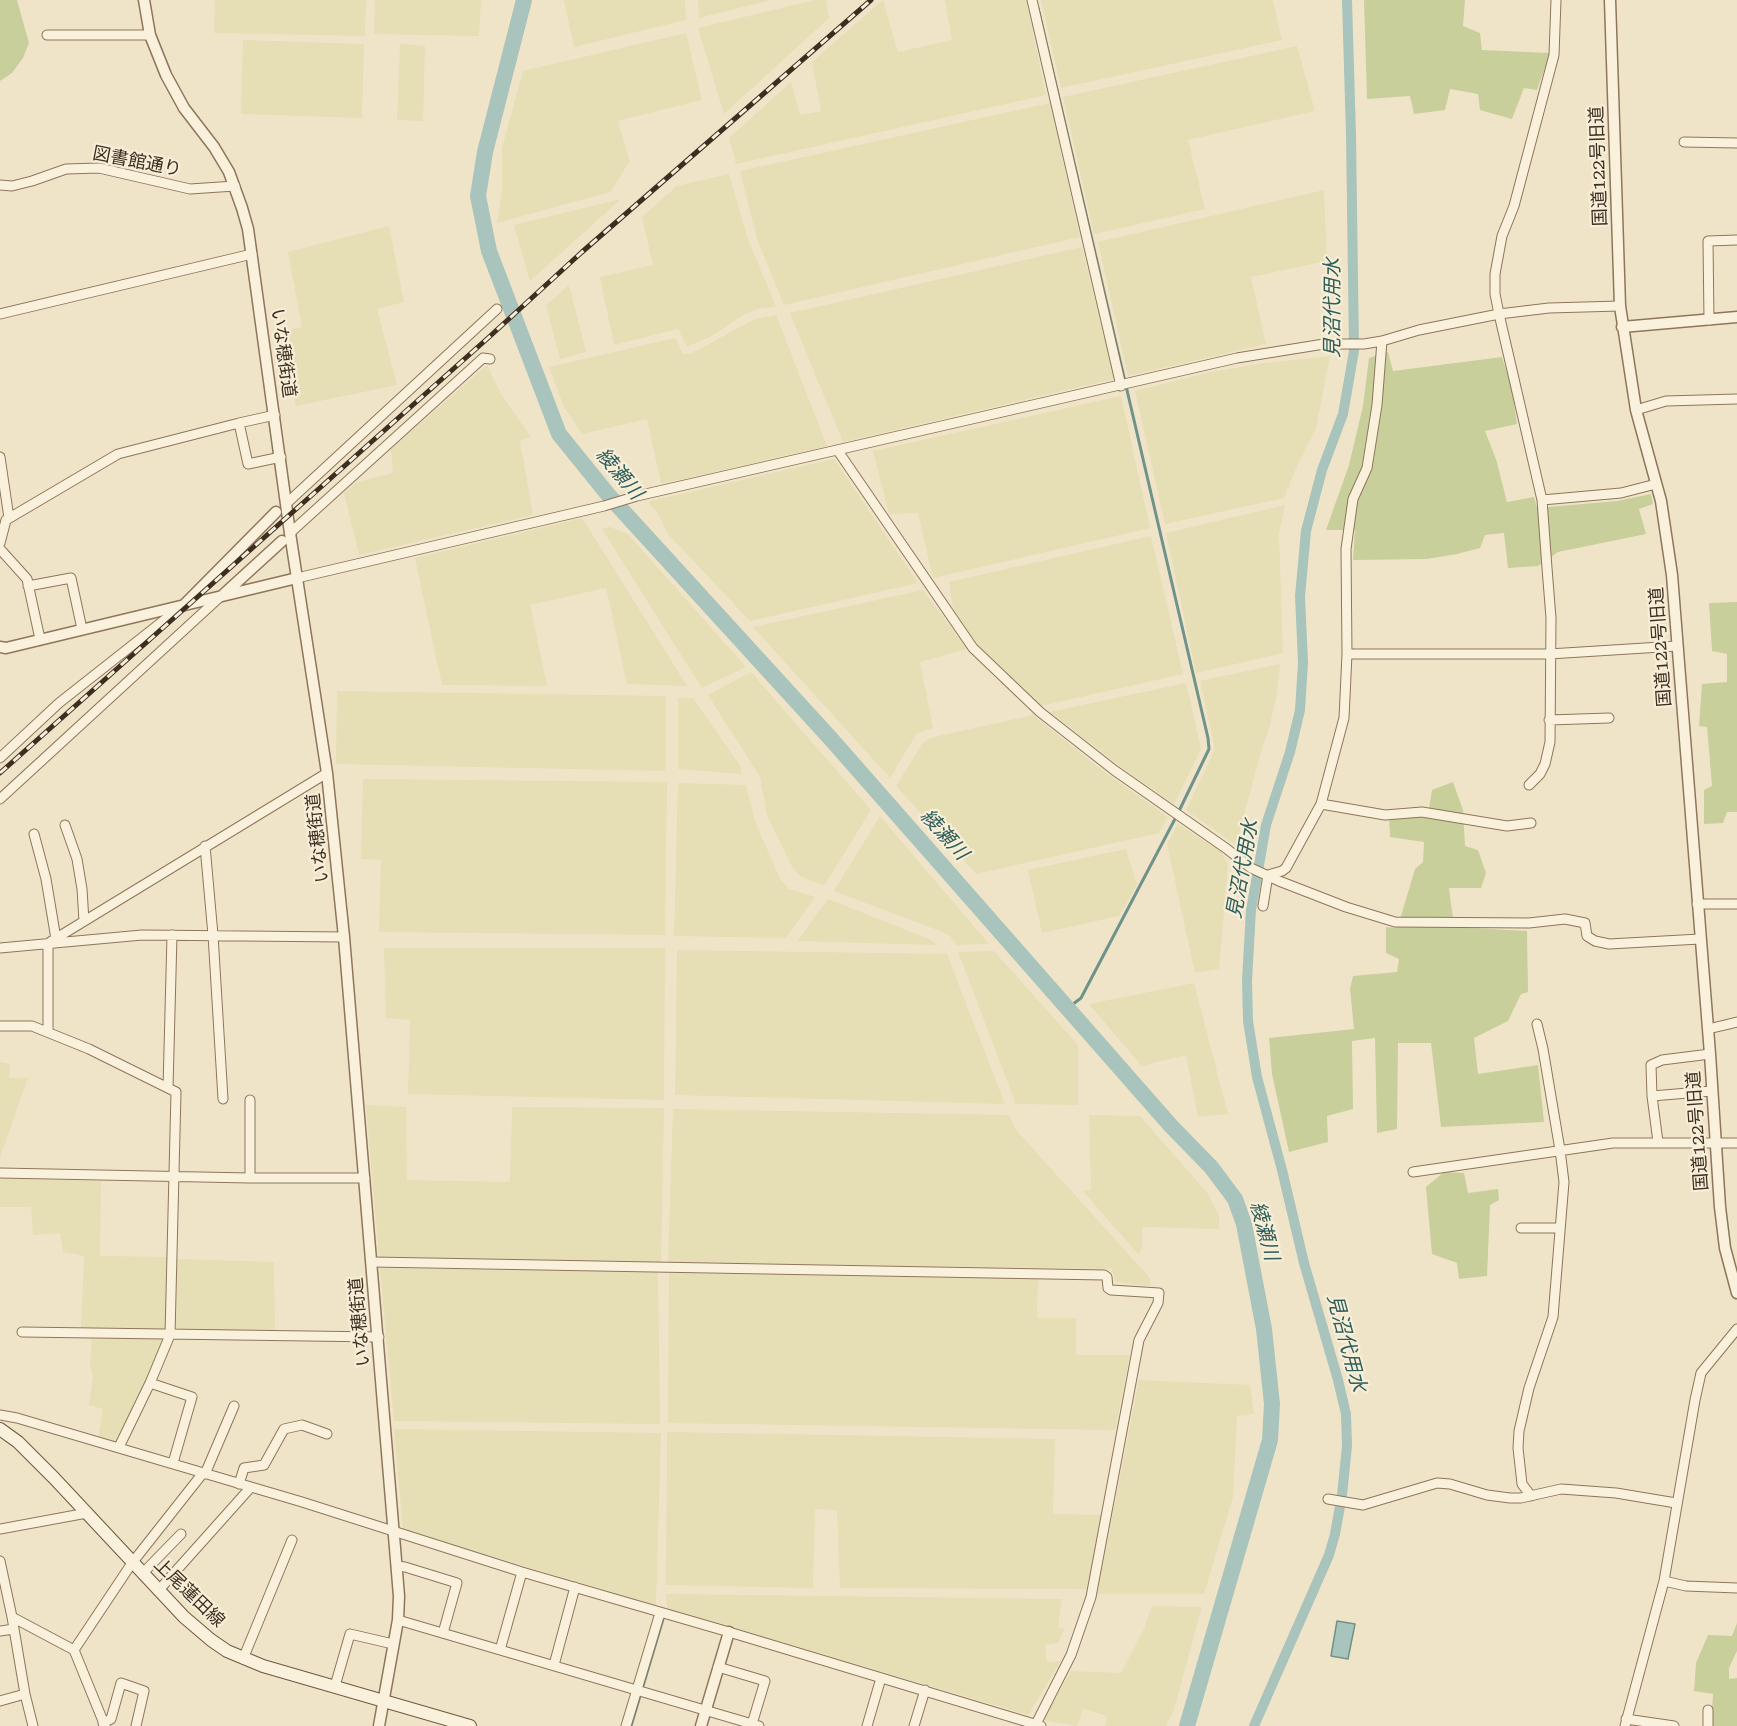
<!DOCTYPE html>
<html>
<head>
<meta charset="utf-8">
<style>
	body { margin:0 }
	canvas { display:block; background:#f0e4c8 }
</style>
</head>
<body>
<canvas width="1737" height="1726"></canvas>
<script>
const context = document.querySelector('canvas').getContext('2d');
context.lineJoin = 'round';
function fillPath(path, color) { context.fillStyle = color; context.fill(path, 'evenodd'); }
const toPath = rows => new Path2D(rows.map(r => 'M' + r).join(''));
function trace(path, color, width, dash) { context.strokeStyle = color; context.lineWidth = width; context.lineCap = dash ? 'butt' : 'round'; context.setLineDash(dash || []); context.stroke(path); }
function write(font, color, halo, rows, align = 'center') {
  context.font = font + ' "Roboto Serif","Noto Sans JP",serif'; context.lineWidth = 4.5; context.setLineDash([]); context.textBaseline = 'middle'; context.strokeStyle = halo; context.fillStyle = color; for (const [text, x, y, turn = 0] of rows) {
    context.save(); context.translate(x, y); context.rotate((+turn || 0) * Math.PI / 180); context.textAlign = isNaN(turn) ? turn : align; if (halo) context.strokeText(text, 0, 0); context.fillText(text, 0, 0); context.restore();
  }
}
const farmland = toPath([
	[215,0,366,0,365,36,214,33],
	[375,0,481,0,479,36,374,34],
	[564,0,685,0,686,20,574,47],
	[698,0,771,0,699,18],
	[815,0,826,0,829,18,724,114,698,28],
	[883,0,898,52,952,40,945,0,1026,0,1046,95,736,164,729,138,791,82,800,115,821,111,812,62],
	[1041,0,1273,0,1282,40,1061,88],
	[686,33,702,100,618,121,630,161,610,192,497,223,502,190,502,148,523,71],
	[243,40,364,44,362,118,241,114],
	[400,44,425,46,423,121,397,120],
	[1297,46,1315,111,1188,140,1205,209,1094,234,1063,97],
	[1050,103,1080,237,784,305,757,239,740,171],
	[729,174,748,239,776,307,760,308,745,314,710,337,687,347,678,329,614,345,600,277,653,265,642,217,677,186],
	[1324,190,1327,261,1251,277,1266,344,1128,376,1098,242],
	[621,199,530,281,514,225],
	[389,226,404,302,377,309,397,385,296,406,280,331,302,327,288,252],
	[1082,247,1114,379,843,442,790,313],
	[569,285,586,352,560,359,546,305],
	[776,315,827,446,661,484,647,419,582,434,564,407,549,367,675,338,683,354,690,354,755,319],
	[1330,356,1316,428,1294,473,1284,498,1165,524,1135,391,1211,372,1265,363],
	[487,365,501,394,531,437,520,441,533,515,359,555,344,493,357,482,393,473,391,449],
	[1121,396,1150,528,933,578,918,513,889,514,873,451],
	[834,459,918,583,750,621,668,534,658,513,649,504,650,501],
	[1285,505,1279,533,1283,653,1196,673,1166,533],
	[582,518,687,686,627,684,606,588,530,605,547,686,442,685,415,558],
	[610,527,628,534,746,667,702,688,602,529],
	[1151,536,1183,674,1041,706,979,646,953,609,949,582],
	[923,590,967,649,920,662,933,728,917,733,890,778,753,627],
	[1280,664,1277,692,1269,728,1260,755,1236,845,1186,810,1215,749,1200,681],
	[751,672,871,810,824,886,800,876,792,867,767,815,760,777,708,695],
	[1186,683,1201,749,1174,804,1121,767,1050,712],
	[337,691,666,696,666,771,336,764],
	[678,698,693,698,741,767,741,774,678,769],
	[1033,715,1103,771,1168,817,1159,833,976,874,896,786,922,744,930,738],
	[363,779,667,782,665,935,379,932,381,860,361,859],
	[678,783,746,785,755,821,780,879,789,889,815,897,786,938,674,936],
	[880,816,989,944,957,945,950,936,940,931,834,891],
	[1178,824,1221,852,1228,864,1219,969,1195,973,1167,844],
	[1126,849,1137,885,1119,916,1042,933,1028,870],
	[828,899,931,940,937,945,797,941],
	[384,948,665,948,664,1100,408,1094,410,1020,386,1018],
	[677,950,947,954,1005,1104,675,1095],
	[994,951,1078,1045,1078,1105,1016,1104,958,952],
	[1194,983,1228,1114,1198,1117,1186,1055,1142,1066,1089,1004],
	[0,1062,10,1064,9,1078,28,1078,0,1157],
	[366,1105,406,1107,407,1180,510,1182,512,1107,664,1108,661,1262,379,1257],
	[673,1109,1009,1115,1017,1131,1150,1278,1150,1286,1116,1282,1112,1269,668,1262],
	[1089,1115,1140,1116,1208,1194,1219,1215,1219,1229,1142,1227,1142,1247,1139,1255,1083,1191,1091,1190],
	[0,1178,101,1181,100,1256,169,1257,167,1331,81,1329,84,1256,63,1252,60,1233,33,1235,31,1207,0,1207],
	[177,1259,274,1262,275,1331,176,1330],
	[380,1268,658,1272,660,1424,394,1421],
	[669,1273,1038,1279,1037,1318,1076,1318,1076,1355,1130,1355,1115,1430,668,1423],
	[92,1336,166,1338,115,1444,98,1438,103,1409,89,1405,93,1377,90,1366],
	[1139,1380,1250,1385,1254,1414,1237,1416,1233,1497,1204,1594,1097,1594],
	[394,1429,661,1433,656,1605,403,1530],
	[667,1432,1055,1439,1053,1514,1103,1515,1087,1589,840,1588,837,1510,815,1509,813,1588,666,1585],
	[666,1594,1062,1599,1058,1627,1065,1629,1058,1643,1045,1645,1047,1662,1061,1661,1028,1715,667,1608],
	[1152,1606,1202,1607,1173,1713,1166,1726,1105,1726,1107,1716,1083,1709,1077,1726,1043,1720,1071,1671,1121,1673,1144,1629]
]);
const green = toPath([
	[0,0,17,0,29,43,23,58,12,73,0,81],
	[1364,0,1465,0,1463,26,1480,33,1482,50,1550,53,1537,90,1524,88,1512,119,1480,110,1478,94,1450,89,1445,110,1414,114,1410,96,1367,99],
	[1388,352,1393,371,1502,357,1512,389,1517,424,1485,431,1496,459,1507,502,1534,497,1537,508,1617,501,1651,494,1653,504,1639,509,1646,534,1558,552,1538,566,1508,568,1504,533,1485,535,1480,548,1457,554,1427,559,1353,560,1355,530,1326,530,1349,465,1363,406,1369,358],
	[1737,602,1737,812,1727,812,1723,823,1704,824,1704,790,1712,786,1707,727,1699,726,1702,684,1727,682,1727,654,1712,651,1709,603],
	[1453,782,1463,810,1465,846,1478,850,1486,873,1481,888,1449,888,1454,927,1527,931,1528,992,1521,994,1508,1021,1474,1038,1478,1074,1538,1065,1544,1122,1441,1127,1431,1043,1398,1043,1397,1129,1377,1133,1375,1038,1352,1041,1353,1109,1327,1116,1328,1142,1289,1152,1272,1074,1269,1038,1354,1029,1350,989,1353,976,1397,972,1399,959,1386,953,1386,927,1395,928,1401,916,1415,869,1423,862,1424,842,1390,837,1389,819,1403,808,1429,808,1432,790],
	[1444,1172,1464,1173,1468,1193,1498,1189,1499,1200,1490,1205,1487,1276,1459,1279,1457,1263,1432,1254,1426,1187],
	[1737,1623,1737,1651,1729,1668,1729,1679,1737,1678,1737,1726,1711,1726,1713,1694,1694,1691,1696,1663,1708,1635,1732,1636]
]);
const water = toPath([
	[1337,1621,1355,1624,1348,1659,1331,1656,1337,1621]
]);
const stream = toPath([
	[1038,8,1208,738,1209,749,1179,811],
	[1068,1008,1081,998,1176,817],
	[631,1726,663,1619]
]);
const canal = toPath([
	[1254,1726,1329,1555,1335,1534,1342,1495,1347,1446,1346,1414,1338,1380,1304,1263,1282,1170,1257,1077,1248,1021,1247,981,1251,910,1262,848,1266,825,1290,752,1300,710,1303,663,1300,596,1306,531,1322,470,1343,414,1354,351,1351,135,1347,0]
]);
const river = toPath([
	[524,0,485,152,478,196,489,251,559,434,610,497,831,739,1171,1126,1211,1167,1235,1199,1244,1224,1264,1329,1272,1404,1270,1440,1187,1726]
]);
const minor = toPath([
	[1032,0,1121,386],
	[47,35,150,35],
	[1684,142,1737,143],
	[0,185,12,186,32,181,66,169,99,168,190,189,235,186],
	[0,314,252,254],
	[1709,320,1708,241,1737,240],
	[1636,410,1666,401,1737,399],
	[239,423,248,464,281,457],
	[838,451,973,648,1040,712,1114,770,1227,849,1251,868,1279,881,1346,907,1395,922,1529,923,1565,919,1585,923,1587,936,1595,941,1609,944,1700,939],
	[0,457,9,518],
	[1542,500,1621,493,1656,484],
	[287,503,497,309],
	[290,533,483,358,490,359],
	[0,543,6,520,118,454,239,423,275,415],
	[0,549,27,579,40,639],
	[297,578,604,506,637,496,1237,358,1324,344,1364,344,1382,341,1419,330,1499,314,1549,308,1620,306],
	[28,586,71,578,82,629],
	[1347,654,1549,654,1677,646],
	[1549,720,1609,718],
	[0,758,59,703,182,606],
	[1529,785,1540,774,1545,764,1550,742,1551,618,1547,568,1542,500,1499,314,1495,294,1495,274,1502,236,1514,206,1554,55,1556,0],
	[0,799,221,596],
	[1321,804,1385,815,1422,812,1507,826,1531,823],
	[65,825,77,859,82,889,84,921],
	[34,834,46,879,56,939],
	[205,846,213,935,223,1099],
	[1268,875,1282,871,1286,868,1321,804,1344,718,1347,654,1346,549,1353,499,1367,468,1377,405,1382,341],
	[1697,904,1737,904],
	[1263,906,1268,875],
	[50,942,327,773],
	[0,948,142,935,344,937],
	[0,1026,32,1026,89,1049,176,1092,170,1335,150,1383,119,1447],
	[1708,1029,1737,1022],
	[48,1032,48,944],
	[168,1088,172,935],
	[1652,1096,1712,1091],
	[1658,1142,1652,1096,1651,1065,1662,1060,1710,1054],
	[1413,1172,1613,1143,1737,1143],
	[0,1173,250,1178,365,1178],
	[250,1178,250,1100],
	[1521,1228,1559,1228],
	[372,1262,1104,1275,1107,1277,1108,1288,1111,1290,1159,1293,1158,1303,1139,1340,1091,1597,1071,1655,1035,1726],
	[22,1332,379,1337],
	[150,1383,192,1397,173,1463],
	[0,1415,17,1418,302,1502,522,1572,729,1632,1041,1726],
	[205,1474,234,1406],
	[239,1484,244,1468,264,1465,284,1429,302,1425,327,1434],
	[1531,1496,1522,1484,1518,1448,1519,1431,1529,1388,1553,1317,1564,1182,1560,1150,1543,1049,1537,1024],
	[1328,1499,1363,1505,1437,1483,1450,1484,1487,1495,1510,1498,1521,1498,1561,1489,1616,1493,1676,1503],
	[0,1529,87,1513],
	[0,1561,12,1617,25,1694,33,1726],
	[397,1566,405,1567,457,1583,443,1633],
	[142,1574,181,1534],
	[1664,1581,1686,1586,1737,1588],
	[158,1591,251,1487],
	[12,1617,74,1650,132,1563,203,1473],
	[398,1620,759,1726],
	[0,1631,14,1629],
	[74,1650,105,1726],
	[500,1650,522,1572],
	[243,1659,292,1540],
	[554,1665,575,1587],
	[718,1667,765,1681,752,1724],
	[335,1686,350,1634,393,1644],
	[0,1701,25,1694],
	[1626,1719,1674,1726],
	[103,1723,111,1719,121,1683,144,1691,136,1726],
	[626,1726,660,1613],
	[867,1726,881,1678],
	[914,1726,925,1690],
	[1625,1726,1664,1581,1695,1400,1701,1373,1737,1329],
	[1708,1726,1708,1710]
]);
const tertiary = toPath([
	[144,0,150,35,166,75,184,108,214,147,229,172,242,208,248,229,290,533,327,773,344,937,399,1596,398,1620,379,1726],
	[1610,0,1620,306,1636,410,1661,501,1672,575,1710,1054,1720,1207,1725,1248,1737,1293],
	[1622,327,1737,317],
	[224,594,282,541],
	[184,605,276,512],
	[0,647,6,648,297,578],
	[701,1726,729,1632]
]);
const secondary = toPath([
	[0,1429,18,1442,54,1478,184,1617,211,1640,227,1651,263,1666,470,1726]
]);
const rail = toPath([
	[0,773,488,338,582,252,871,0]
]);
const streetNames = [
	["図書館通り",137,162,11],
	["国道122号旧道",1599,166,-92],
	["いな穂街道",283,353,82],
	["国道122号旧道",1661,647,-94],
	["いな穂街道",318,838,-96],
	["国道122号旧道",1698,1131,-94],
	["いな穂街道",360,1322,-95],
	["上尾蓮田線",189,1593,44]
];
const waterNames = [
	["見沼代用水",1333,308,-90],
	["綾瀬川",619,474,50],
	["綾瀬川",944,835,48],
	["見沼代用水",1243,869,-80],
	["綾瀬川",1264,1231,75],
	["見沼代用水",1346,1343,75]
];
fillPath(farmland, '#e6deb5');
fillPath(green, '#c9cf9b');
fillPath(water, '#a9c4bc');
trace(water, '#6f938a', 1.5);
trace(stream, '#6f938a', 3);
trace(canal, '#a9c4bc', 10);
trace(river, '#a9c4bc', 16);
trace(minor, '#8d765c', 11);
trace(tertiary, '#8d765c', 13);
trace(secondary, '#6f573f', 14);
trace(minor, '#faf1dc', 9);
trace(tertiary, '#faf1dc', 10);
trace(secondary, '#faf1dc', 12);
trace(rail, '#3d2e20', 5);
trace(rail, '#f7eed8', 3, [9]);
write('18px', '#3d2e20', '#f7eed8', streetNames);
write('italic 20px', '#2f5d5a', '#f7eed8', waterNames);
</script>
</body>
</html>
